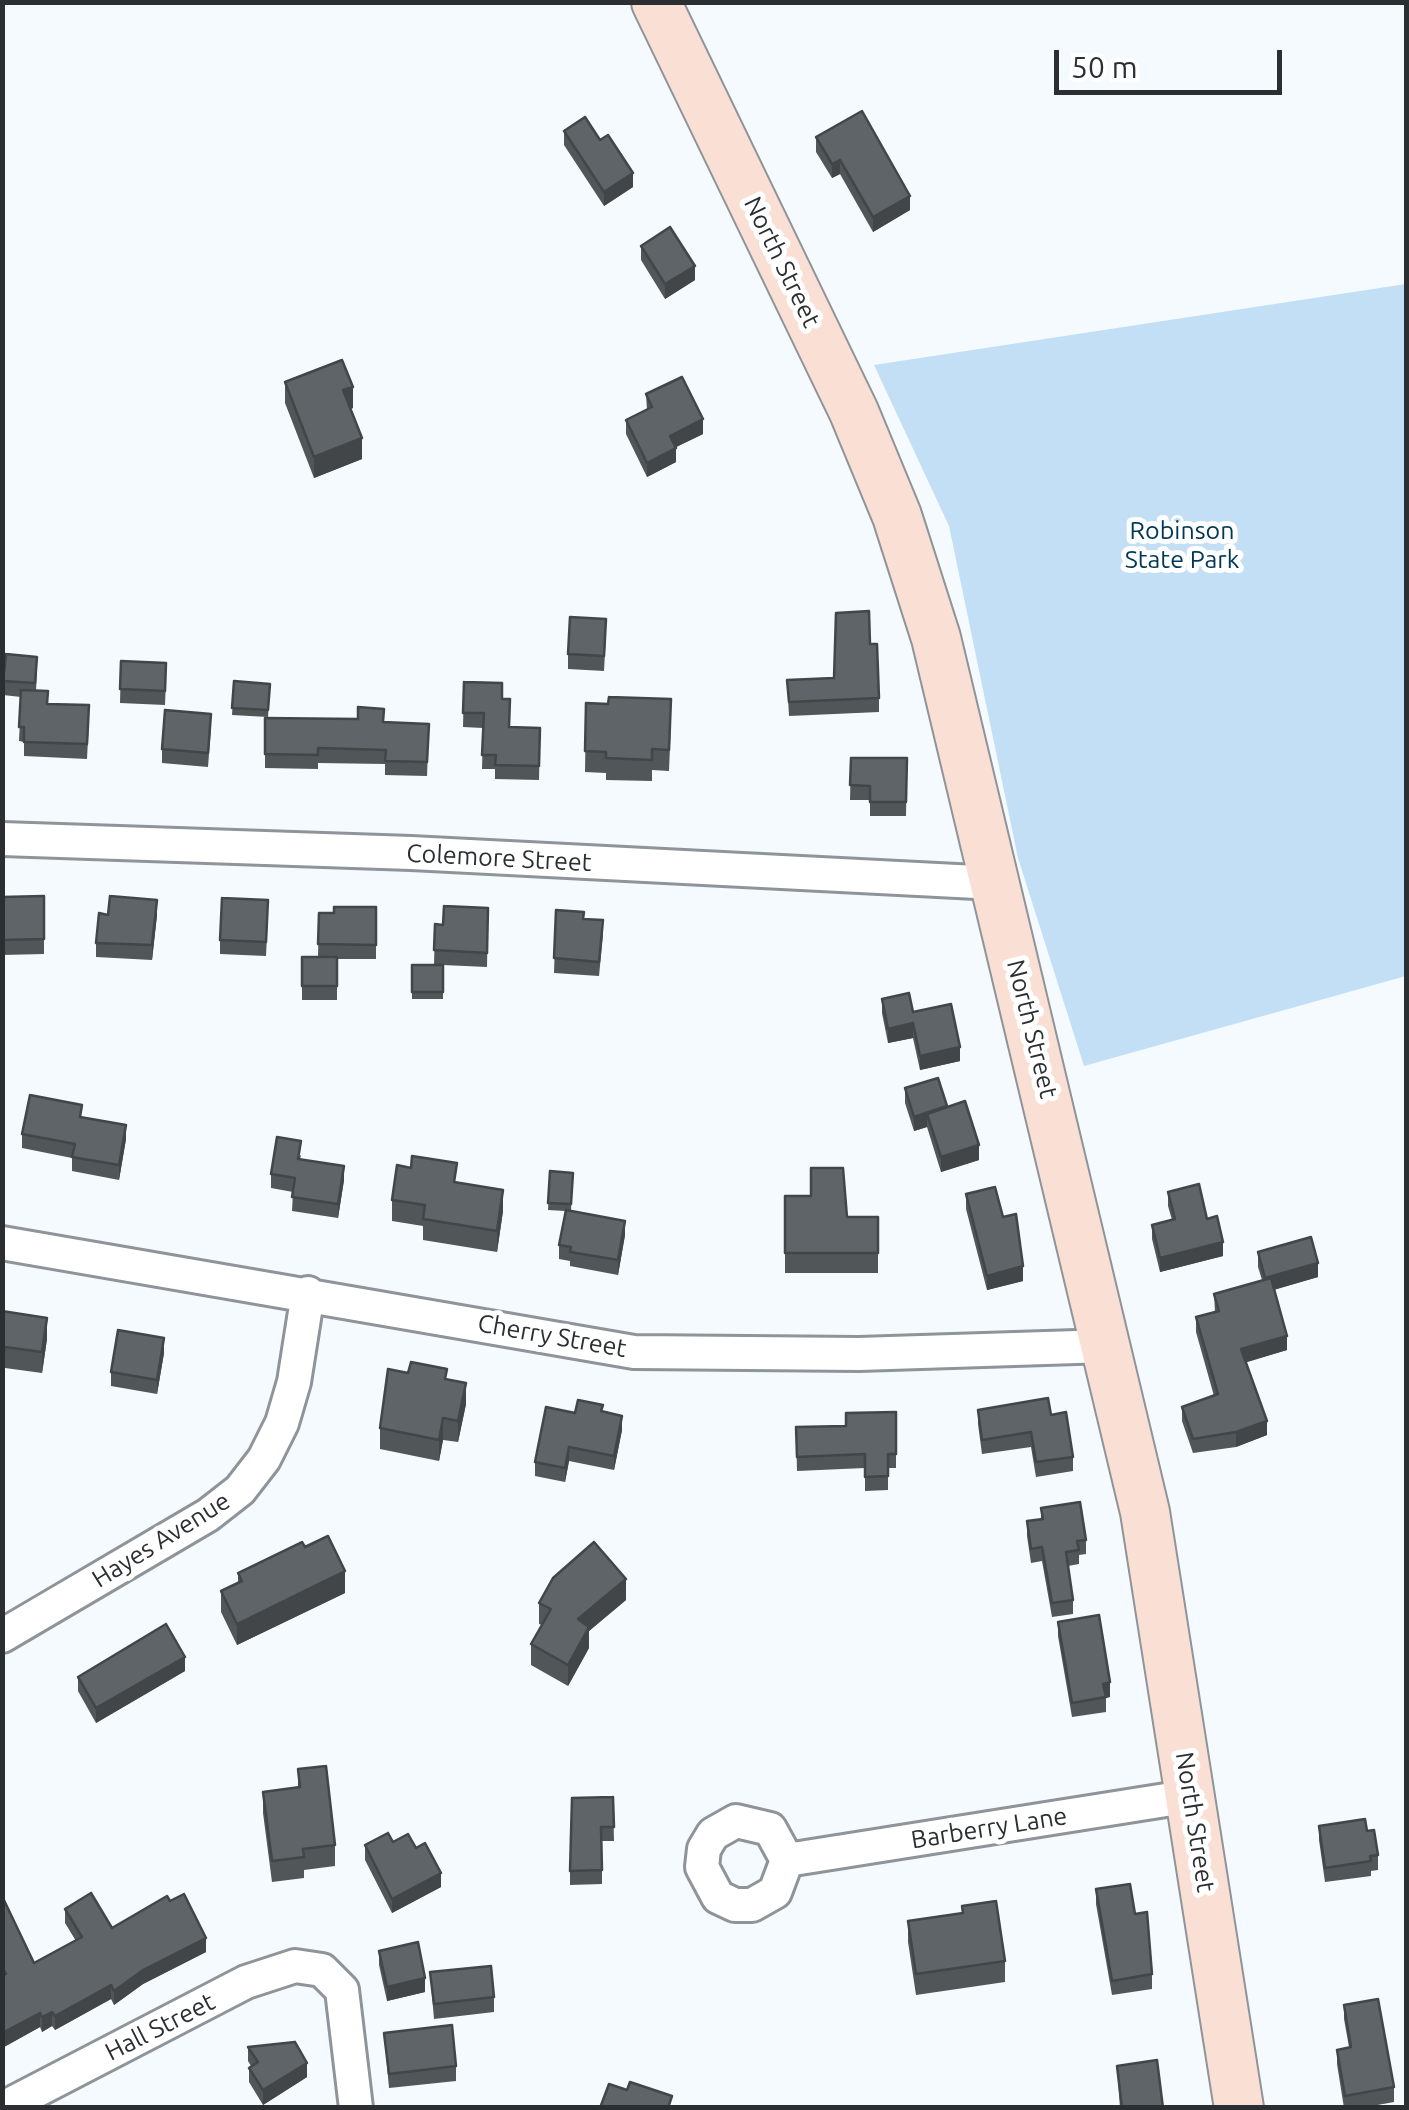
<!DOCTYPE html>
<html>
<head>
<meta charset="utf-8">
<style>
	body { margin:0 }
	#map { position:relative; width:1409px; height:2110px; overflow:hidden; background:#f4fafe; font-family:Ubuntu,sans-serif }
	canvas { display:block }
	.frame { position:absolute; inset:0; border:5px solid #2c2f31; pointer-events:none }
	.scale { position:absolute; left:1054px; top:50px; width:228px; height:45px; box-sizing:border-box; border:5px solid #2c2f31; border-top:0; padding-left:12px; font-size:30px; line-height:35px; white-space:nowrap; color:#2c2f31; -webkit-text-stroke:8px #fff; paint-order:stroke }
</style>
</head>
<body>
<div id="map">
<canvas width="1409" height="2110"></canvas>
<div class="frame"></div>
<div class="scale">50 m</div>
</div>
<script>
const context = document.querySelector('canvas').getContext('2d');
context.lineJoin = 'round';
function fillPath(path, color) { context.fillStyle = color; context.fill(path, 'evenodd'); }
const toPath = rows => new Path2D(rows.map(r => 'M' + r).join(''));
function trace(path, color, width, dash) { context.strokeStyle = color; context.lineWidth = width; context.lineCap = dash ? 'butt' : 'round'; context.setLineDash(dash || []); context.stroke(path); }
function write(font, color, halo, rows, align = 'center') {
  context.font = font + ' Ubuntu,sans-serif'; context.lineWidth = 10; context.setLineDash([]); context.textBaseline = 'middle'; context.strokeStyle = halo; context.fillStyle = color; for (const [text, x, y, turn = 0] of rows) {
    context.save(); context.translate(x, y); context.rotate((+turn || 0) * Math.PI / 180); context.textAlign = isNaN(turn) ? turn : align; if (halo) context.strokeText(text, 0, 0); context.fillText(text, 0, 0); context.restore();
  }
}
const green = toPath([
	[1406,284,1406,976,1084,1066,1018,858,949,526,874,365]
]);
const street = toPath([
	[2,839,411,853,996,883],
	[2,1243,634,1352,859,1354,1108,1346],
	[2,1636,208,1515,240,1490,264,1459,282,1423,294,1382,308,1293],
	[787,1860,775,1892,752,1905,735,1905,718,1897,702,1867,704,1849,713,1834,736,1821,770,1829,787,1860,1191,1796],
	[3,2108,246,1982,295,1966,322,1970,342,1990,356,2108]
]);
const secondary = toPath([
	[656,2,854,412,897,516,936,638,1145,1512,1239,2108]
]);
const wall = toPath([
	[564,131,633,187,604,206,564,145],
	[816,137,910,210,873,232,840,174,832,178,816,152],
	[641,246,695,280,665,299,641,260],
	[285,382,353,408,350,409,362,459,314,478,285,403],
	[646,394,703,434,676,447,676,462,647,477,626,434,626,420,647,410],
	[606,634,604,671,568,669,568,654],
	[121,661,166,678,165,705,120,703],
	[37,671,36,691,48,704,89,720,87,759,24,756,24,742,19,741,21,697,3,695,3,681],
	[834,678,879,698,879,712,789,716,787,680],
	[234,681,270,684,268,717,232,715],
	[464,682,502,699,509,727,540,728,539,780,495,779,495,769,482,769,483,728,463,727],
	[586,703,671,721,669,771,652,770,652,781,606,780,606,773,585,772],
	[265,718,429,724,427,776,385,775,385,764,318,763,318,769,265,768],
	[211,728,208,767,162,763,162,749],
	[851,758,907,758,906,816,870,816,870,800,850,800],
	[44,896,44,954,2,955,2,897],
	[376,907,376,959,337,959,337,1000,302,1000,302,957,318,957,319,913,334,913],
	[488,908,487,967,443,965,443,999,412,999,412,965,434,965,435,924,443,925],
	[556,910,584,919,603,935,599,976,554,973],
	[108,915,157,915,152,960,96,957,96,943],
	[268,915,266,956,220,954,220,940],
	[882,999,960,1061,920,1070,913,1038,888,1043,882,1013],
	[905,1088,947,1107,979,1160,941,1172,927,1127,914,1131,905,1103],
	[82,1117,126,1139,119,1180,72,1171,72,1158,22,1148,22,1134],
	[301,1155,300,1160,344,1180,338,1218,292,1211,293,1192,271,1188,271,1174],
	[550,1171,573,1173,571,1211,625,1235,618,1275,570,1266,570,1261,559,1259,559,1245,565,1211,548,1210],
	[457,1183,503,1211,497,1252,423,1240,423,1226,392,1221,392,1200],
	[1168,1192,1223,1256,1160,1272,1152,1239,1152,1225,1172,1220,1168,1206],
	[966,1194,1003,1217,1023,1281,987,1290,966,1209],
	[785,1196,847,1217,878,1217,878,1273,785,1273],
	[1258,1252,1318,1277,1274,1290,1287,1350,1245,1362,1267,1435,1236,1447,1193,1453,1182,1421,1182,1407,1214,1396,1196,1332,1196,1317,1215,1312,1214,1294,1262,1280,1258,1267],
	[2,1311,47,1339,42,1373,5,1368,2,1380],
	[164,1353,157,1394,111,1386,111,1372],
	[447,1379,466,1404,458,1442,443,1440,439,1461,380,1449,380,1428],
	[978,1410,1051,1415,1073,1457,1073,1471,1036,1477,1031,1447,982,1454,978,1424],
	[603,1412,622,1430,614,1470,569,1461,565,1482,535,1476,535,1462,575,1413],
	[896,1412,896,1468,888,1468,888,1490,865,1491,865,1468,797,1471,796,1427,846,1426],
	[1041,1508,1086,1540,1086,1554,1079,1555,1079,1564,1068,1566,1073,1600,1073,1614,1052,1617,1042,1561,1031,1563,1027,1536,1027,1521,1041,1519],
	[305,1547,345,1593,237,1645,221,1612,221,1591,238,1582,238,1573],
	[626,1600,589,1631,589,1648,568,1686,531,1665,531,1644,542,1625,539,1624,539,1603],
	[1058,1622,1110,1697,1106,1698,1106,1712,1072,1717,1058,1636],
	[185,1671,96,1723,78,1691,78,1677],
	[298,1769,335,1845,335,1866,304,1870,304,1878,272,1882,263,1813,263,1792,298,1787],
	[613,1797,614,1841,602,1841,602,1884,570,1885,570,1871],
	[1319,1826,1367,1831,1378,1855,1378,1870,1371,1871,1371,1876,1325,1882,1319,1840],
	[393,1842,416,1848,441,1887,392,1913,365,1860,365,1845],
	[1096,1889,1135,1914,1152,1974,1152,1989,1112,1995,1096,1904],
	[2,1896,34,1963,76,1941,65,1923,65,1909,112,1928,206,1952,143,1984,114,2005,111,1999,55,2030,52,2026,42,2032,40,2027,4,2047,4,2057,2,2058],
	[962,1906,1005,1961,1005,1982,916,1995,908,1942,908,1921,962,1913],
	[379,1951,425,1992,387,2001,379,1965],
	[430,1972,494,1997,494,2012,434,2019],
	[1344,2005,1394,2087,1394,2102,1361,2108,1344,2108,1337,2064,1337,2050,1349,2047,1344,2019],
	[384,2033,456,2066,456,2081,389,2088],
	[248,2047,307,2077,263,2105,249,2082,249,2068,251,2066,248,2061],
	[1117,2066,1163,2108,1120,2108]
]);
const shadedWall = toPath([
	[840,160,840,174,832,178,832,164],
	[633,173,633,187,604,206,604,192],
	[910,196,910,210,873,232,873,217],
	[695,266,695,280,665,299,665,284],
	[353,387,353,408,343,411,343,390],
	[703,419,703,434,670,450,670,436],
	[362,438,362,459,314,478,314,457],
	[676,448,676,462,647,477,647,463],
	[157,900,157,915,152,960,152,945],
	[913,1023,913,1038,888,1043,888,1029],
	[960,1047,960,1061,920,1070,920,1056],
	[947,1106,927,1114,927,1127,914,1131,914,1117],
	[126,1125,126,1139,119,1180,119,1165],
	[979,1145,979,1160,941,1172,941,1157],
	[344,1166,344,1180,338,1218,338,1204],
	[503,1190,503,1211,497,1252,497,1231],
	[625,1221,625,1235,618,1275,618,1260],
	[1223,1242,1223,1256,1160,1272,1160,1258],
	[1318,1263,1318,1277,1265,1292,1265,1278],
	[1023,1266,1023,1281,987,1290,987,1276],
	[47,1318,47,1339,42,1373,42,1352],
	[1287,1336,1287,1350,1241,1364,1241,1349],
	[164,1338,164,1353,157,1394,157,1380],
	[5,1347,5,1368,2,1380,2,1359],
	[466,1383,466,1404,458,1442,458,1421],
	[622,1416,622,1430,614,1470,614,1456],
	[443,1418,443,1440,439,1461,439,1440],
	[1267,1421,1267,1435,1236,1447,1236,1432],
	[569,1447,569,1461,565,1482,565,1468],
	[345,1571,345,1593,237,1645,237,1624],
	[626,1579,626,1600,589,1631,589,1648,568,1686,568,1665,578,1619],
	[185,1657,185,1671,96,1723,96,1708],
	[1110,1682,1110,1697,1103,1698,1103,1684],
	[441,1873,441,1887,392,1913,392,1899],
	[206,1938,206,1952,143,1984,114,2005,114,1991,143,1970],
	[425,1978,425,1992,387,2001,387,1987],
	[111,1985,111,1999,55,2030,55,2016],
	[52,2012,52,2026,42,2032,42,2017],
	[40,2013,40,2027,4,2047,4,2057,2,2058,2,2033],
	[307,2063,307,2077,263,2105,263,2090]
]);
const building = toPath([
	[862,111,910,196,873,217,840,160,832,164,816,137,862,111],
	[585,117,600,140,608,135,633,173,604,192,564,131,585,117],
	[670,227,695,266,665,284,641,246,670,227],
	[342,360,353,387,343,390,362,438,314,457,285,382,342,360],
	[682,377,703,419,670,436,676,448,647,463,626,420,652,407,646,394,682,377],
	[869,611,870,644,877,644,879,698,789,702,787,680,834,678,836,613,869,611],
	[570,617,606,619,604,656,568,654,570,617],
	[6,654,37,657,35,683,3,681,6,654],
	[121,661,166,663,165,691,120,689,121,661],
	[234,681,270,684,268,710,232,708,234,681],
	[464,682,502,683,502,699,510,699,509,727,540,728,539,766,495,765,496,755,482,755,484,713,463,713,464,682],
	[21,690,48,691,47,704,89,705,87,744,24,742,24,727,19,727,21,690],
	[609,697,671,699,669,750,652,749,652,760,606,758,606,752,585,751,586,703,608,704,609,697],
	[358,707,384,709,383,722,429,724,427,762,385,761,386,750,318,748,318,755,265,754,265,718,358,719,358,707],
	[165,710,211,714,208,753,162,749,165,710],
	[851,758,907,758,906,802,870,802,870,786,850,785,851,758],
	[44,896,44,939,2,940,2,897,44,896],
	[110,896,157,900,152,945,96,943,99,913,108,915,110,896],
	[222,898,268,900,266,942,220,940,222,898],
	[444,906,488,908,487,953,434,950,435,924,443,925,444,906],
	[334,907,376,907,376,945,318,944,319,913,334,913,334,907],
	[556,910,584,912,583,919,603,920,599,962,554,958,556,910],
	[302,957,337,957,337,986,302,986,302,957],
	[412,965,443,965,443,992,412,992,412,965],
	[909,993,913,1012,951,1004,960,1047,920,1056,913,1023,888,1029,882,999,909,993],
	[938,1078,947,1106,914,1117,905,1088,938,1078],
	[30,1095,82,1105,80,1117,126,1125,119,1165,72,1157,75,1144,22,1134,30,1095],
	[965,1101,979,1145,941,1157,927,1114,965,1101],
	[277,1137,301,1141,298,1159,344,1166,338,1204,292,1197,295,1178,271,1174,277,1137],
	[412,1156,457,1163,454,1182,503,1190,497,1231,423,1219,425,1205,392,1200,397,1165,411,1168,412,1156],
	[811,1168,843,1168,847,1217,878,1217,878,1253,785,1253,785,1196,811,1196,811,1168],
	[550,1171,573,1173,571,1204,548,1203,550,1171],
	[1199,1184,1207,1219,1217,1216,1223,1242,1160,1258,1152,1225,1175,1219,1168,1192,1199,1184],
	[995,1187,1003,1217,1016,1214,1023,1266,987,1276,966,1194,995,1187],
	[566,1210,625,1221,618,1260,570,1252,571,1247,559,1245,566,1210],
	[1311,1237,1318,1263,1265,1278,1258,1252,1311,1237],
	[1271,1278,1287,1336,1241,1349,1267,1421,1236,1432,1193,1439,1182,1407,1218,1394,1196,1317,1219,1311,1214,1294,1271,1278],
	[2,1311,47,1318,42,1352,5,1347,2,1359,2,1311],
	[118,1330,164,1338,157,1380,111,1372,118,1330],
	[411,1362,447,1369,445,1379,466,1383,458,1421,443,1418,439,1440,380,1428,388,1369,408,1373,411,1362],
	[1048,1398,1051,1415,1066,1412,1073,1457,1036,1462,1031,1432,982,1440,978,1410,1048,1398],
	[578,1400,603,1405,601,1411,622,1416,614,1456,569,1447,565,1468,535,1462,546,1407,575,1413,578,1400],
	[896,1412,896,1454,888,1454,888,1476,865,1477,865,1454,797,1457,796,1427,846,1426,846,1413,896,1412],
	[1080,1502,1086,1540,1077,1541,1079,1550,1066,1552,1073,1600,1052,1603,1042,1547,1031,1549,1027,1521,1043,1519,1041,1508,1080,1502],
	[328,1536,345,1571,237,1624,221,1591,242,1581,238,1573,302,1542,305,1547,328,1536],
	[594,1542,626,1579,578,1619,589,1627,568,1665,531,1644,551,1609,539,1603,553,1578,594,1542],
	[1099,1615,1110,1682,1103,1684,1106,1697,1072,1703,1058,1622,1099,1615],
	[166,1624,185,1657,96,1708,78,1677,166,1624],
	[326,1766,335,1845,303,1849,304,1857,272,1861,263,1792,300,1787,298,1769,326,1766],
	[613,1797,614,1827,601,1827,602,1870,570,1871,572,1798,613,1797],
	[1365,1819,1367,1831,1374,1830,1378,1855,1370,1856,1371,1861,1325,1868,1319,1826,1365,1819],
	[388,1833,393,1842,408,1834,416,1848,425,1843,441,1873,392,1899,365,1845,388,1833],
	[1130,1884,1135,1914,1147,1912,1152,1974,1112,1981,1096,1889,1130,1884],
	[91,1893,112,1928,167,1896,170,1901,184,1894,206,1938,143,1970,114,1991,111,1985,55,2016,52,2012,42,2017,40,2013,2,2033,2,1976,6,1974,2,1966,2,1896,34,1963,82,1937,65,1909,91,1893],
	[996,1901,1005,1961,916,1974,908,1921,963,1913,962,1906,996,1901],
	[418,1942,425,1978,387,1987,379,1951,418,1942],
	[491,1966,494,1997,434,2004,430,1972,491,1966],
	[1378,1999,1394,2087,1345,2096,1337,2050,1351,2047,1344,2005,1378,1999],
	[452,2025,456,2066,389,2074,384,2033,452,2025],
	[295,2042,307,2063,263,2090,249,2068,258,2062,248,2047,295,2042],
	[1157,2060,1163,2108,1122,2108,1117,2066,1157,2060],
	[630,2082,672,2096,668,2108,600,2108,609,2084,627,2090,630,2082]
]);
const streetNames = [
	["North Street",782,262,64],
	["Colemore Street",499,858,3],
	["North Street",1032,1029,76],
	["Cherry Street",552,1336,10],
	["Hayes Avenue",161,1540,-32],
	["North Street",1195,1822,81],
	["Barberry Lane",989,1828,-9],
	["Hall Street",160,2027,-27]
];
const parkNames = [
	["Robinson",1182,531],
	["State Park",1182,560]
];
fillPath(green, '#c3dff5');
trace(street, '#8e9499', 38);
trace(secondary, '#8e9499', 52);
trace(street, '#fff', 32);
trace(secondary, '#fadfd4', 48);
fillPath(wall, '#515659');
fillPath(shadedWall, '#424649');
fillPath(building, '#5e6468');
trace(building, '#424649', 2.5);
write('25px', '#2c2f31', '#fff', streetNames);
write('25px', '#023857', '#fff', parkNames);
</script>
</body>
</html>
